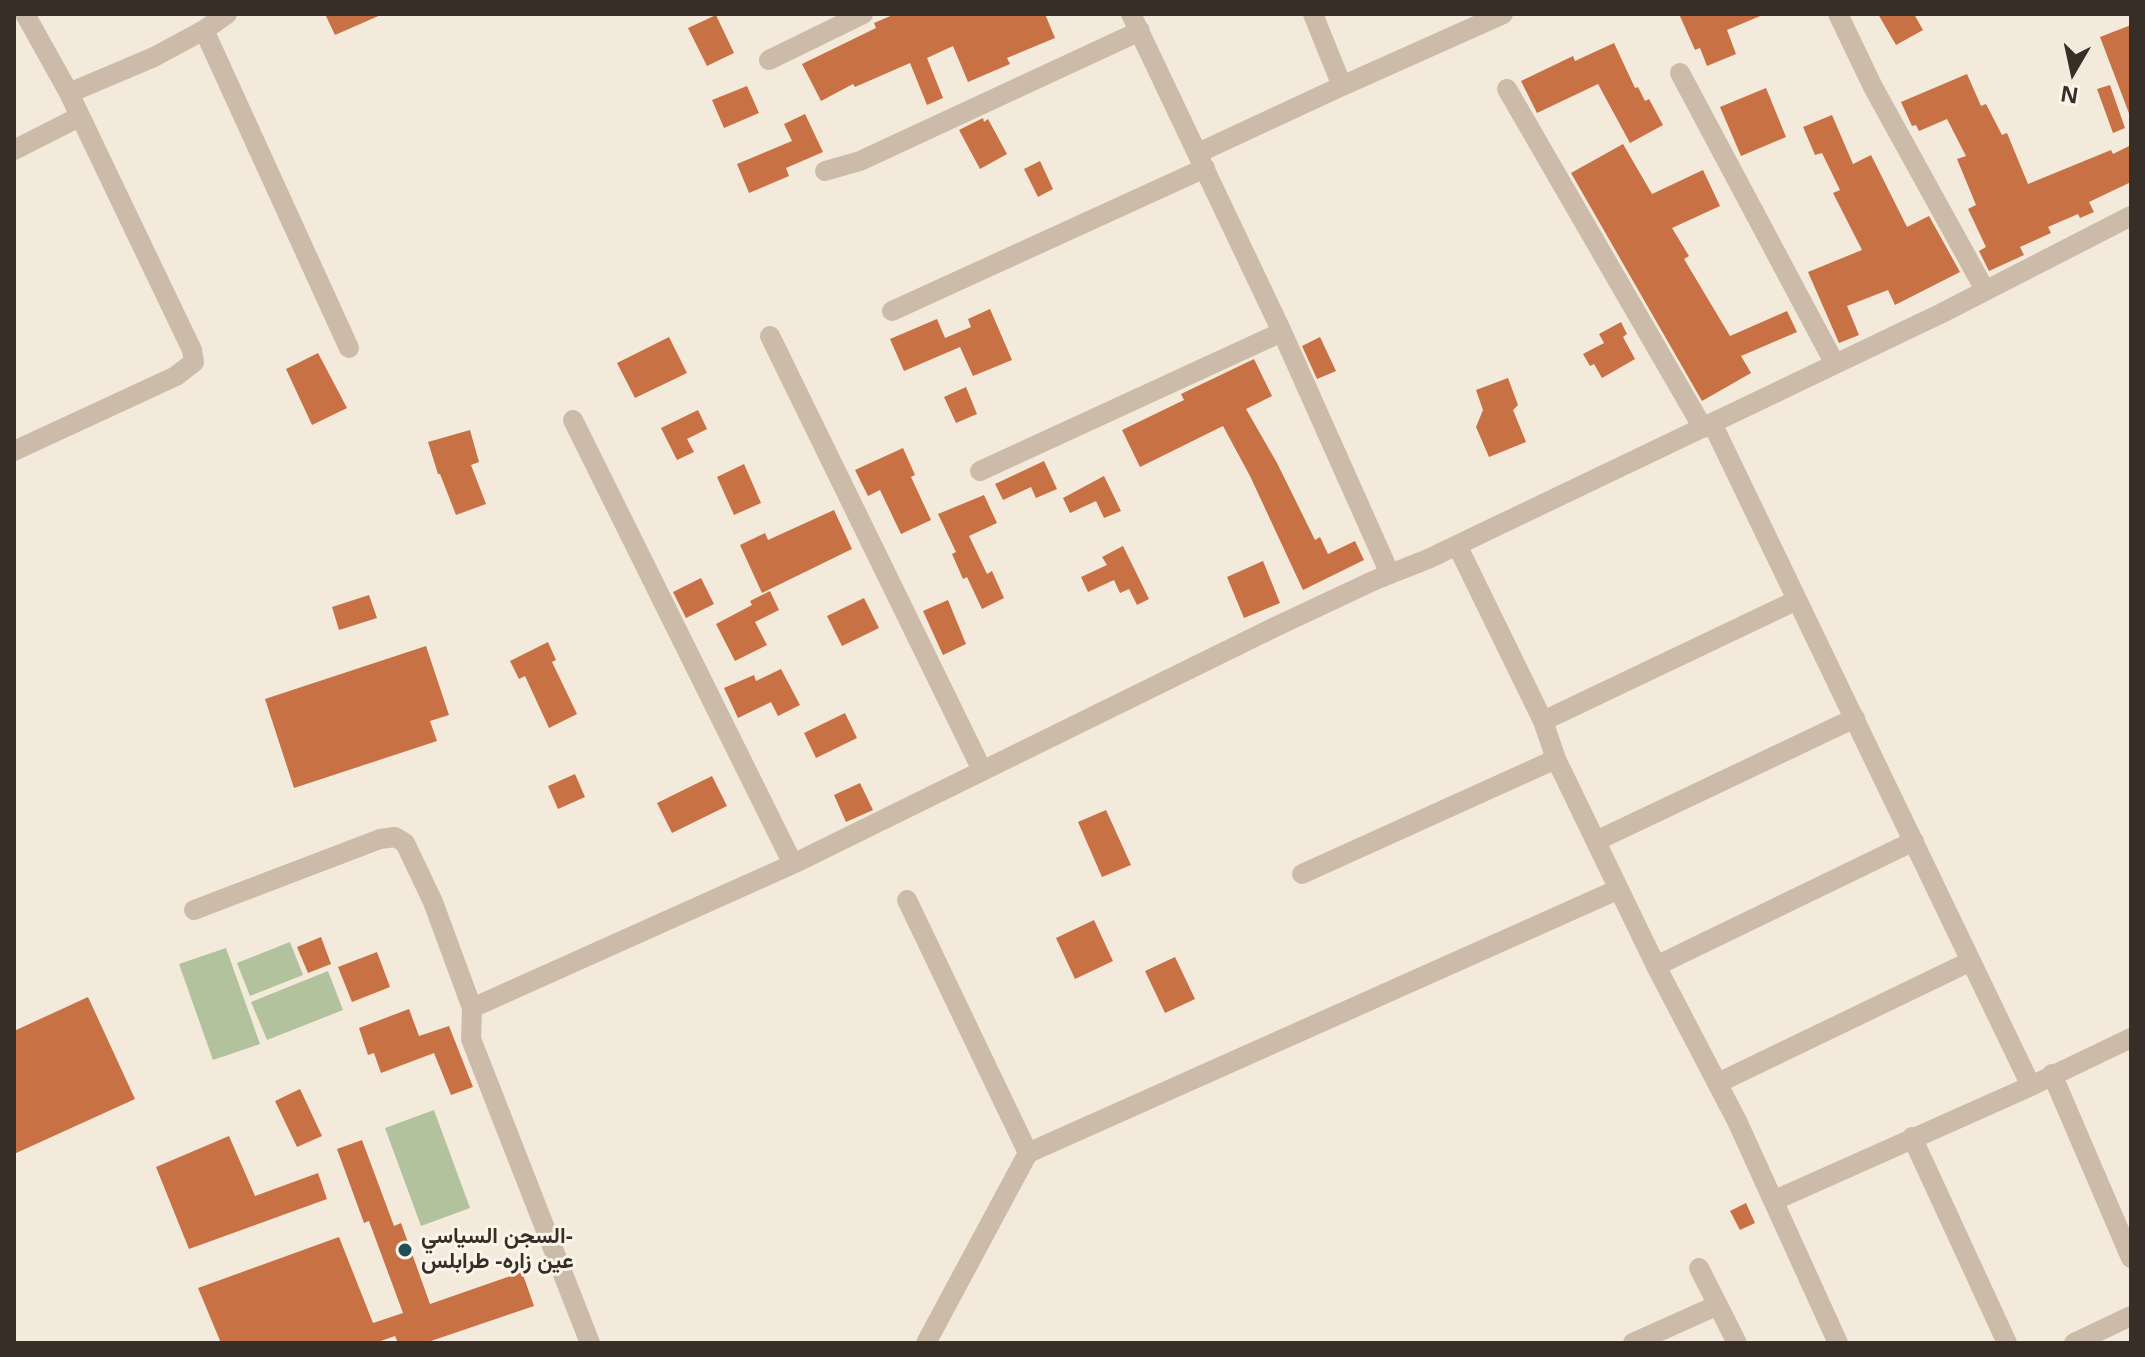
<!DOCTYPE html>
<html>
<head>
<meta charset="utf-8">
<style>
	body { margin:0 }
	#map { position:relative; width:2145px; height:1357px; overflow:hidden; background:#f3eadc; font-family:"Open Sans",sans-serif }
	canvas { display:block }
	.frame { position:absolute; inset:0; border:16px solid #382e28; pointer-events:none }
	.north { position:absolute; left:2033px; top:32px; width:80px; height:80px; -webkit-text-stroke:6px #faf4e9; paint-order:stroke; rotate:189deg; font-size:22px; font-weight:700; line-height:32px; text-align:center; color:#382e28 }
	.north::after { content:''; display:block; margin:auto; width:28px; height:36px; background:#382e28; clip-path:polygon(50% 0,100% 100%,50% 72%,0 100%) }
</style>
</head>
<body>
<div id="map">
<canvas width="2145" height="1357"></canvas>
<div class="frame"></div>
<div class="north">N</div>
</div>
<script>
const context = document.querySelector('canvas').getContext('2d');
context.lineJoin = 'round';
function fillPath(path, color) { context.fillStyle = color; context.fill(path, 'evenodd'); }
const toPath = rows => new Path2D(rows.map(r => 'M' + r).join(''));
function trace(path, color, width, dash) { context.strokeStyle = color; context.lineWidth = width; context.lineCap = dash ? 'butt' : 'round'; context.setLineDash(dash || []); context.stroke(path); }
function write(font, color, halo, rows, align = 'center') {
  context.font = font + ' "Open Sans",Vazirmatn,sans-serif'; context.lineWidth = 6; context.setLineDash([]); context.textBaseline = 'middle'; context.strokeStyle = halo; context.fillStyle = color; for (const [text, x, y, turn = 0] of rows) {
    context.save(); context.translate(x, y); context.rotate((+turn || 0) * Math.PI / 180); context.textAlign = isNaN(turn) ? turn : align; if (halo) context.strokeText(text, 0, 0); context.fillText(text, 0, 0); context.restore();
  }
}
const green = toPath([
	[290,942,303,975,250,996,237,963],
	[226,948,260,1044,213,1060,179,964],
	[328,971,343,1010,267,1040,251,1002],
	[434,1110,470,1208,421,1226,385,1128]
]);
const building = toPath([
	[325,14,383,14,335,35],
	[895,14,1045,14,1055,38,1007,58,1010,64,968,82,953,46,927,58,943,98,927,105,910,63,855,87,853,84,821,101,802,64,876,28,874,23],
	[1679,14,1765,14,1727,30,1736,54,1707,66,1700,48,1695,50],
	[1878,14,1914,14,1923,30,1896,45],
	[716,15,734,53,707,66,688,28],
	[2131,25,2131,116,2130,116,2100,37],
	[1614,43,1635,88,1638,87,1645,101,1649,99,1663,125,1630,143,1598,84,1537,113,1521,81,1573,56,1575,61],
	[1967,74,1981,106,1986,104,2002,135,2007,133,2028,184,2111,150,2113,154,2131,145,2131,182,2089,202,2094,212,2080,218,2078,214,2048,227,2051,233,2020,247,2024,255,1989,271,1979,251,1986,247,1968,209,1976,205,1957,159,1966,156,1947,119,1919,131,1916,125,1912,126,1901,102],
	[2110,85,2125,128,2113,133,2097,89],
	[747,86,759,113,724,128,712,100],
	[1766,88,1786,137,1741,156,1720,107],
	[805,114,823,152,786,168,789,176,749,193,737,164,792,141,784,124],
	[1832,115,1853,164,1871,155,1907,227,1929,216,1960,272,1895,305,1888,290,1847,306,1859,335,1839,343,1808,272,1862,250,1833,193,1840,190,1822,153,1815,155,1803,127],
	[983,118,984,122,988,119,1007,154,980,169,959,130],
	[1623,144,1652,194,1703,170,1720,206,1672,228,1689,256,1684,259,1730,336,1787,311,1797,332,1741,356,1751,373,1702,401,1571,173],
	[1040,161,1053,189,1038,197,1024,169],
	[990,309,1012,360,973,376,960,347,904,371,890,339,937,319,945,338,971,327,968,319],
	[1621,322,1627,334,1623,337,1635,359,1602,378,1594,364,1590,366,1583,354,1604,343,1599,334],
	[669,337,687,373,635,398,617,363],
	[1320,337,1336,371,1317,379,1302,346],
	[318,353,347,408,312,425,286,369],
	[1254,359,1272,396,1246,409,1277,463,1315,540,1320,537,1328,554,1355,541,1364,560,1303,590,1250,476,1223,426,1140,467,1122,430,1184,400,1181,394],
	[1508,378,1518,405,1513,410,1526,442,1489,457,1476,427,1483,410,1476,390],
	[966,387,977,414,956,423,944,397],
	[698,410,707,429,687,439,694,452,677,460,661,428],
	[470,430,479,462,471,465,486,504,456,515,440,474,438,474,428,442],
	[903,448,915,475,911,477,931,520,901,534,880,490,868,496,855,470],
	[1044,461,1057,489,1036,498,1031,487,1003,500,995,484],
	[744,464,761,503,734,515,717,477],
	[1104,476,1121,511,1104,518,1096,501,1070,513,1063,498],
	[984,495,997,523,969,536,987,574,992,571,1004,598,982,609,967,577,963,579,952,554,956,552,938,514],
	[834,510,852,549,762,593,740,545,765,533,768,540],
	[1123,546,1149,599,1137,605,1129,589,1120,593,1114,580,1088,592,1081,577,1107,565,1102,557],
	[1263,561,1280,603,1244,618,1227,577],
	[701,578,714,604,686,618,673,592],
	[770,591,779,610,755,622,767,645,735,661,716,624,752,605,750,601],
	[369,595,377,618,339,630,332,607],
	[864,598,879,628,842,646,827,616],
	[948,600,966,644,943,655,923,611],
	[548,642,556,660,552,662,577,714,549,728,525,676,519,679,510,661],
	[426,646,449,715,430,721,437,741,294,788,265,699],
	[781,669,800,705,778,716,771,702,738,718,724,688,754,675,756,681],
	[845,713,857,738,816,758,804,733],
	[575,774,585,797,558,809,548,786],
	[712,776,727,806,672,833,657,803],
	[860,783,873,810,846,822,834,795],
	[1106,810,1131,865,1102,877,1078,822],
	[1094,920,1113,961,1075,979,1056,938],
	[321,937,331,964,308,973,297,947],
	[377,952,390,987,352,1002,338,967],
	[1175,957,1195,999,1165,1013,1145,971],
	[88,997,135,1099,14,1154,14,1031],
	[409,1009,419,1036,449,1026,473,1087,451,1095,434,1053,381,1073,374,1053,368,1055,359,1028],
	[300,1089,322,1136,297,1147,275,1101],
	[229,1136,255,1196,318,1173,327,1199,189,1249,156,1167],
	[362,1140,394,1226,401,1223,430,1304,522,1272,534,1306,425,1343,398,1343,395,1336,375,1343,221,1343,198,1288,339,1237,373,1323,403,1313,369,1221,364,1223,337,1149],
	[1746,1203,1755,1223,1740,1230,1730,1211]
]);
const minor = toPath([
	[25,14,69,93,154,57,204,30,227,14],
	[1131,14,1282,332,1390,574],
	[1313,14,1342,86,1503,14],
	[1838,14,1873,87,1985,290],
	[204,30,349,348],
	[769,60,863,14],
	[1680,73,1835,364],
	[1507,89,1703,428],
	[14,150,79,117],
	[1198,153,1342,86],
	[825,171,860,161,1140,31],
	[892,311,1205,168],
	[770,336,982,770],
	[573,420,793,864],
	[1712,423,2031,1086],
	[14,451,176,376,194,362,192,350,69,93],
	[980,471,1282,332],
	[1457,545,1543,721,1556,759,1656,966,1737,1121,1838,1343],
	[1543,721,1797,600],
	[1596,841,1855,718],
	[1302,874,1556,759],
	[907,900,1028,1153],
	[194,910,380,839,395,837,405,843,433,902,472,1008],
	[1656,966,1914,841],
	[2052,1074,2131,1258],
	[1718,1083,1971,961],
	[1912,1137,2007,1343],
	[1773,1201,2031,1086,2131,1038],
	[1699,1268,1737,1343],
	[590,1343,471,1039,472,1008,793,864,1275,627,1375,580,1428,559,1942,313,2131,216],
	[926,1343,1028,1153,1619,889],
	[1633,1343,1718,1305],
	[2074,1343,2131,1316]
]);
const markers = [
	[405,1250,8,"#1d505a"]
];
const poiNames = [
	["السجن السياسي-",421,1237],
	["عين زاره- طرابلس",421,1262]
];
fillPath(green, '#b2c29c');
fillPath(building, '#c87144');
trace(minor, '#cbbba8', 20);
for (const [x, y, r, color] of markers) { const dot = new Path2D(); dot.arc(x, y, r, 0, 2 * Math.PI); context.fillStyle = color; context.fill(dot); trace(dot, '#faf4e9', 3); }
write('bold 22px', '#382e28', '#faf4e9', poiNames, 'left');
</script>
</body>
</html>
